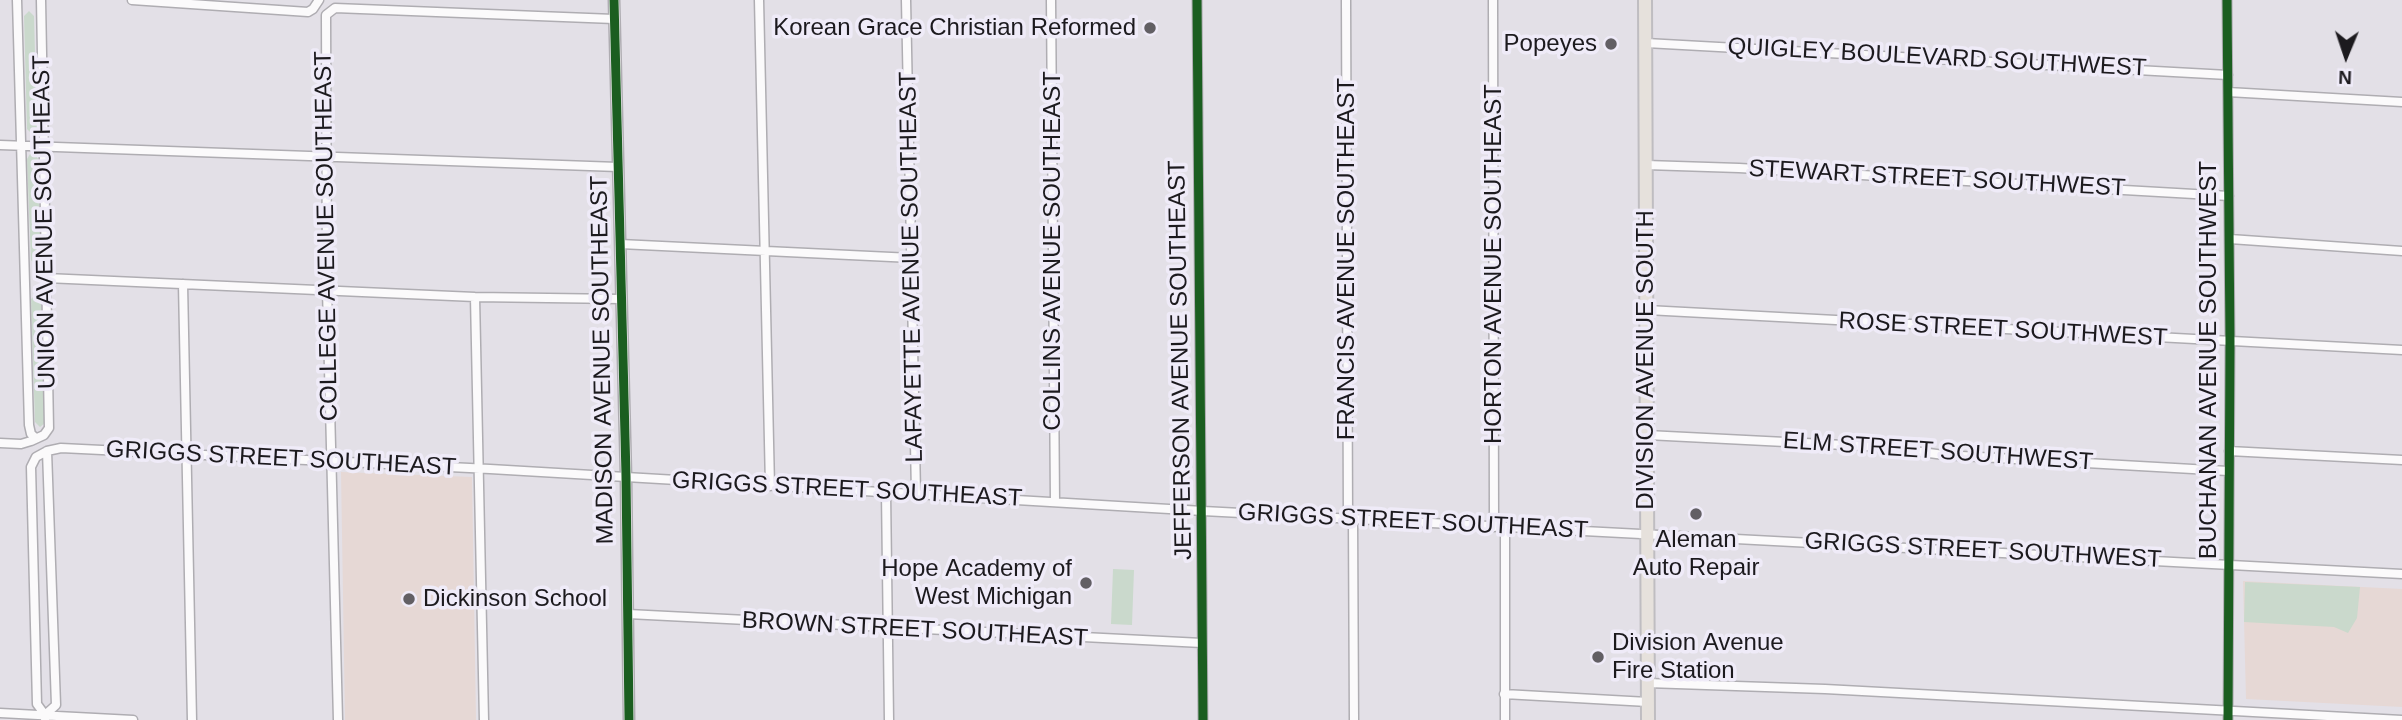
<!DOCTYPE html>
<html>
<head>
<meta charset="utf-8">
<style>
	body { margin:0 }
	#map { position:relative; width:2402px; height:720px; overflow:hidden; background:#e3e0e7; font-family:Arial,sans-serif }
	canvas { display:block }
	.north { position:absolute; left:2311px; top:21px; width:70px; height:70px; -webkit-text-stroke:5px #efebf8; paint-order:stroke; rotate:182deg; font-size:19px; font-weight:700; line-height:28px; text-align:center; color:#1c1a1e }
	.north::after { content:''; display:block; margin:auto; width:24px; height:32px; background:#1c1a1e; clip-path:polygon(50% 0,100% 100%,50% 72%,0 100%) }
</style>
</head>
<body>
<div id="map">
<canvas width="2402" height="720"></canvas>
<div class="north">N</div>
</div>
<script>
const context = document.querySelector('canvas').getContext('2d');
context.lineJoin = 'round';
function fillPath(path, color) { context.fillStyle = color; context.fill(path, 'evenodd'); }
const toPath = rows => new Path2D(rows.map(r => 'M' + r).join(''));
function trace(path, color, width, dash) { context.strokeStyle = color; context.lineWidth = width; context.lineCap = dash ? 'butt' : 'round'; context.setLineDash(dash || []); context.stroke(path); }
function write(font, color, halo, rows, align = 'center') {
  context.font = font + ' Arial,sans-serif'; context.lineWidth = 7; context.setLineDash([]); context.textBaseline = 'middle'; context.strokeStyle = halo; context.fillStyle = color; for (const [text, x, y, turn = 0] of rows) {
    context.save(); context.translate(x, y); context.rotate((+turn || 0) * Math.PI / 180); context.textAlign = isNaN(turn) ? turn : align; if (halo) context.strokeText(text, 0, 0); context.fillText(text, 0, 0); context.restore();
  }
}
const education = toPath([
	[341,472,472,477,476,720,345,720],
	[2243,581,2402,589,2402,707,2246,699]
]);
const green = toPath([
	[29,11,34,16,37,129,32,134,27,129,24,16],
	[30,154,36,155,38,159,41,260,36,266,31,260,27,159],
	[36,294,41,299,46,422,40,427,35,422,31,299],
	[1113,569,1134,570,1132,625,1111,624],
	[2245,582,2360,587,2357,618,2348,633,2334,627,2244,622]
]);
const minor = toPath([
	[17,0,29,425,31,434,36,438],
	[132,0,308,12,313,9,319,0],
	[759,0,770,486],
	[906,0,916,493],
	[1051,0,1055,502],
	[1197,0,1203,720],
	[1346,0,1348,519],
	[1493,0,1494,527],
	[2227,0,2230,341,2228,720],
	[1646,43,2228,75],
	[2228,92,2402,102],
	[0,145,618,167],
	[1646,165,1739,168,2229,196],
	[2230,239,2402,251],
	[620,244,912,258],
	[46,278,475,297,621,299],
	[183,284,192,720],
	[475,297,484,720],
	[1647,310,2402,350],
	[1647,435,1884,447,1944,455,2228,471],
	[0,443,21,444,31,441,44,435,49,428,41,0],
	[2229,451,2402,460],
	[886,492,889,720],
	[1353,519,1354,720],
	[628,614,1202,643],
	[1647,683,1825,689,2402,720],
	[1504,694,1648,702],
	[0,713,133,720],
	[45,715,56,705,47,451],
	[45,720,45,715,37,704,31,467,36,457,47,451,61,448,490,469,1203,511,2402,574],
	[338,720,327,290,326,15,335,8,614,19],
	[1505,720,1505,528]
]);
const tertiary = toPath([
	[614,0,626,476,629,720]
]);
const primary = toPath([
	[1645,0,1648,720]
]);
const cycleway = toPath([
	[614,0,626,476,629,720],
	[1197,0,1203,720],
	[2227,0,2230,341,2228,720]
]);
const markers = [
	[1150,28,7,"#625f64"],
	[1611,44,7,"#625f64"],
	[1696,514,7,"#625f64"],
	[1086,583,7,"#625f64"],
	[409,599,7,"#625f64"],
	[1598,657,7,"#625f64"]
];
const poiNames = [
	["Korean Grace Christian Reformed",1136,28],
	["Popeyes",1597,44],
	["Aleman",1696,540,"center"],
	["Auto Repair",1696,568,"center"],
	["Hope Academy of",1072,569],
	["West Michigan",1072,597],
	["Dickinson School",423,599,"left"],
	["Division Avenue",1612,643,"left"],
	["Fire Station",1612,671,"left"]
];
const streetNames = [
	["QUIGLEY BOULEVARD SOUTHWEST",1937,58,3],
	["STEWART STREET SOUTHWEST",1937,179,3],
	["UNION AVENUE SOUTHEAST",45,222,-91],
	["COLLEGE AVENUE SOUTHEAST",327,236,-91],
	["COLLINS AVENUE SOUTHEAST",1053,251,-90],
	["FRANCIS AVENUE SOUTHEAST",1347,259,-90],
	["HORTON AVENUE SOUTHEAST",1494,264,-90],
	["LAFAYETTE AVENUE SOUTHEAST",912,267,-91],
	["ROSE STREET SOUTHWEST",2003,330,3],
	["MADISON AVENUE SOUTHEAST",603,360,-91],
	["JEFFERSON AVENUE SOUTHEAST",1181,360,-91],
	["DIVISION AVENUE SOUTH",1646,360,-90],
	["BUCHANAN AVENUE SOUTHWEST",2209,360,-90],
	["ELM STREET SOUTHWEST",1938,452,4],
	["GRIGGS STREET SOUTHEAST",281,459,3],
	["GRIGGS STREET SOUTHEAST",847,490,3],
	["GRIGGS STREET SOUTHEAST",1413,522,3],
	["GRIGGS STREET SOUTHWEST",1983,551,3],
	["BROWN STREET SOUTHEAST",915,630,3]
];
fillPath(education, '#e6d8d5');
fillPath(green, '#cad9cc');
trace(minor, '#afadb2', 11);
trace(tertiary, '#afadb2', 13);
trace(primary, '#bfbdc1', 16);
trace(minor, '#fbfafb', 8);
trace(tertiary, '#fbfafb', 10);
trace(primary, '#e6e1dc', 12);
trace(cycleway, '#1b5e20', 9);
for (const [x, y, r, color] of markers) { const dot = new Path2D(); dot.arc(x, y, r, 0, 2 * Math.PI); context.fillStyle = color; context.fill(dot); trace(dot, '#efebf8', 2.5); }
write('24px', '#1c1a1e', '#efebf8', poiNames, 'right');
write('24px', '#1c1a1e', '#efebf8', streetNames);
</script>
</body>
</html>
